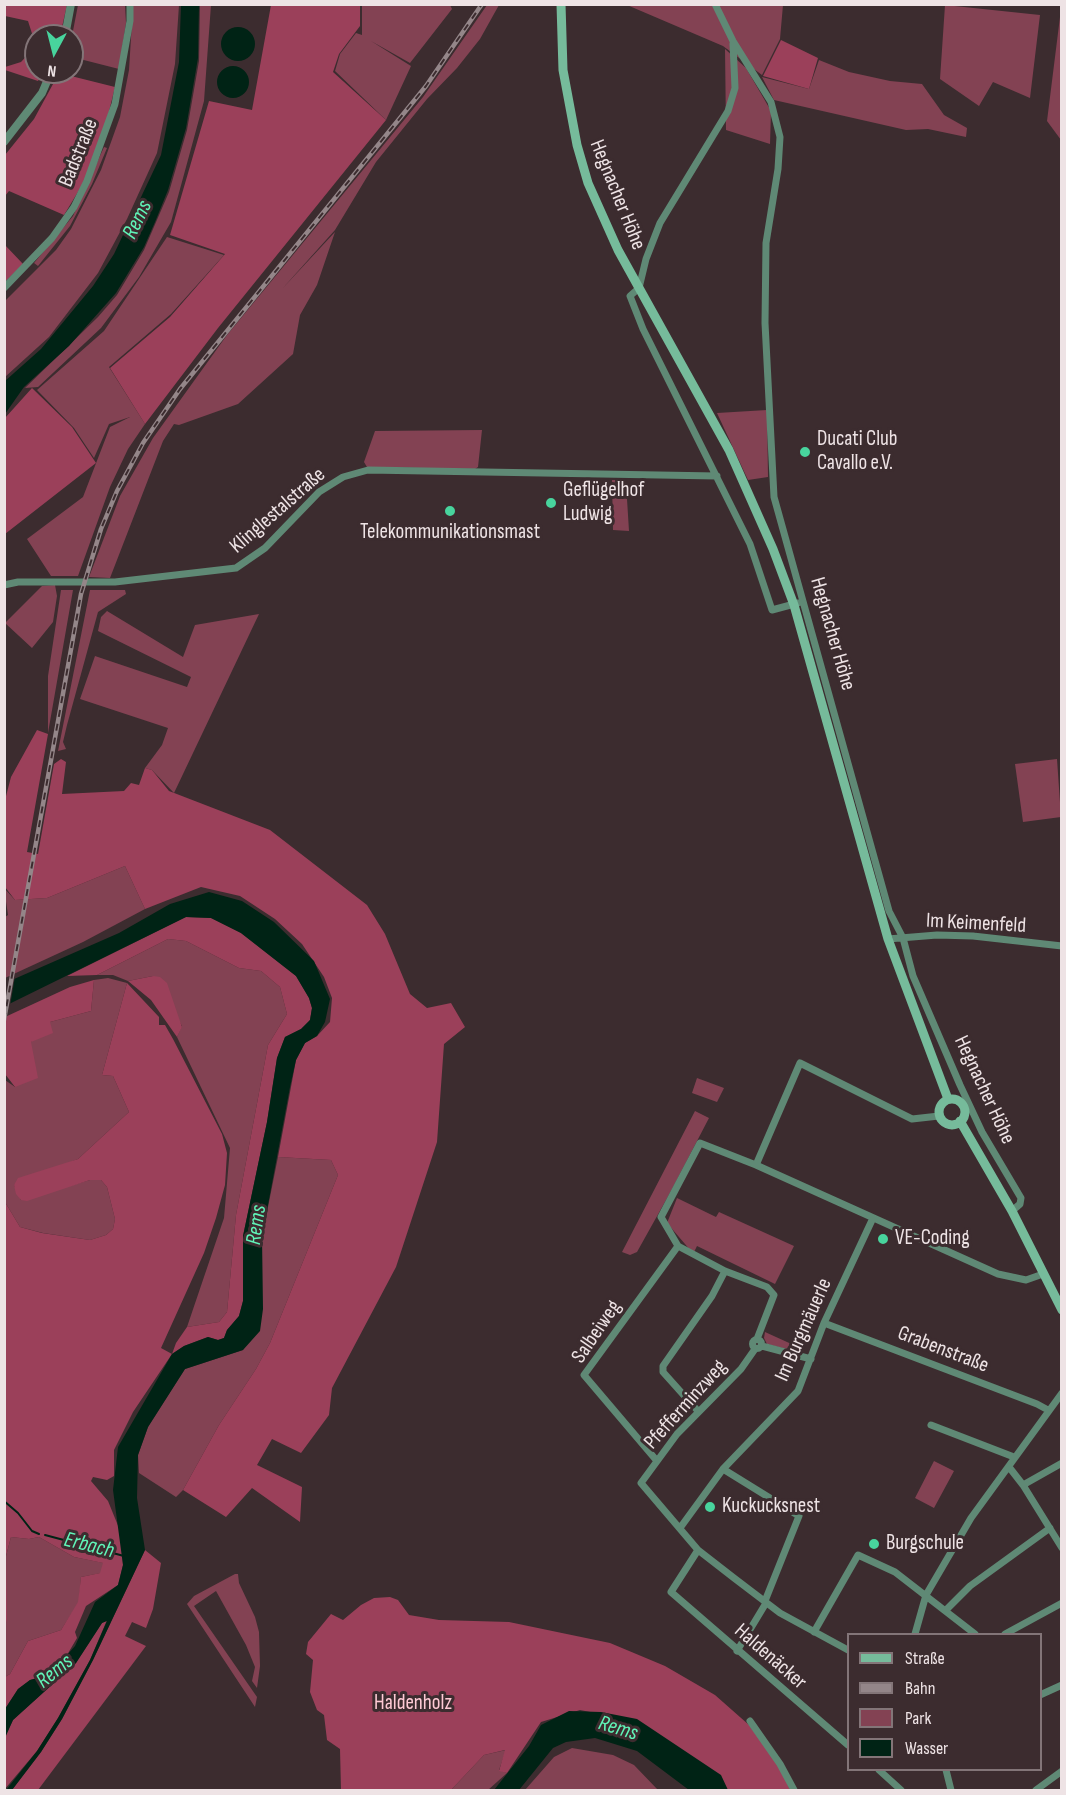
<!DOCTYPE html>
<html>
<head>
<meta charset="utf-8">
<style>
	body { margin:0 }
	#map { position:relative; width:1066px; height:1795px; overflow:hidden; background:#3c2c2f; font-family:"Sofia Sans Condensed",sans-serif }
	canvas { display:block }
	.frame { position:absolute; inset:0; border:6px solid #eee3e5; pointer-events:none }
	.legend { position:absolute; left:847px; top:1633px; width:195px; height:138px; box-sizing:border-box; background:#3c2c2f; border:2px solid #837578; margin:0; padding:8px 10px; list-style:none; font-size:18px; color:#eee3e5 }
	.legend li { display:flex; align-items:center; gap:12px; height:30px }
	.legend b { width:30px; border:2px solid #837578 }
	.north { position:absolute; left:24px; top:24px; width:60px; height:60px; box-sizing:border-box; background:#3c2c2f; border:2px solid #837578; border-radius:50%; rotate:187deg; font-size:16px; font-weight:700; line-height:24px; text-align:center; color:#eee3e5 }
	.north::after { content:''; display:block; margin:auto; width:21px; height:27px; background:#48d49d; clip-path:polygon(50% 0,100% 100%,50% 72%,0 100%) }
</style>
</head>
<body>
<div id="map">
<canvas width="1066" height="1795"></canvas>
<div class="frame"></div>
<ul class="legend">
<li><b style="height:8px;background:#76bb9b"></b>Straße</li>
<li><b style="height:8px;background:#948689"></b>Bahn</li>
<li><b style="height:16px;background:#834253"></b>Park</li>
<li><b style="height:16px;background:#002315"></b>Wasser</li>
</ul>
<div class="north">N</div>
</div>
<script>
const context = document.querySelector('canvas').getContext('2d');
context.lineJoin = 'round';
function fillPath(path, color) { context.fillStyle = color; context.fill(path, 'evenodd'); }
const toPath = rows => new Path2D(rows.map(r => 'M' + r).join(''));
function trace(path, color, width, dash) { context.strokeStyle = color; context.lineWidth = width; context.lineCap = dash ? 'butt' : 'round'; context.setLineDash(dash || []); context.stroke(path); }
function write(font, color, halo, rows, align = 'center') {
  context.font = font + ' "Sofia Sans Condensed",sans-serif'; context.lineWidth = 6; context.setLineDash([]); context.textBaseline = 'middle'; context.strokeStyle = halo; context.fillStyle = color; for (const [text, x, y, turn = 0] of rows) {
    context.save(); context.translate(x, y); context.rotate((+turn || 0) * Math.PI / 180); context.textAlign = isNaN(turn) ? turn : align; if (halo) context.strokeText(text, 0, 0); context.fillText(text, 0, 0); context.restore();
  }
}
const green = toPath([
	[78,5,125,5,126,23,119,69,72,57,72,36],
	[133,5,179,5,175,64,157,153,127,219,98,273,49,337,5,377,5,301,56,250,71,229,101,170,120,117,129,70],
	[200,5,211,5,204,101,171,222,139,277,101,328,38,387,25,388,98,317,117,295,144,250,169,192,187,130,199,61],
	[362,5,450,5,452,9,410,63,371,41,411,66,386,120,335,71,340,54,356,33,362,35],
	[487,5,499,5,480,39,457,68,427,99,376,162,335,230,282,289,335,232,317,285,300,315,293,354,238,404,179,425,174,424,163,441,110,578,89,577,120,496,153,438,227,335,423,97],
	[627,5,783,5,780,39,762,75,723,46],
	[945,5,1040,15,1030,98,993,82,979,106,940,79],
	[1060,17,1062,17,1061,140,1047,121],
	[725,49,746,68,771,111,770,144,726,130],
	[819,60,849,72,890,81,922,84,944,115,967,128,966,137,928,129,906,130,774,100,762,77,809,89],
	[104,147,107,148,92,184,70,226,38,266,34,263,73,216],
	[167,237,224,255,171,314,109,367,145,424,128,449,110,487,78,576,51,576,27,539,83,497,110,427,130,417,109,424,94,458,74,428,37,390,104,331],
	[767,410,768,477,748,480,717,413],
	[482,430,478,467,475,469,367,467,364,462,375,431],
	[612,480,624,480,626,483,629,531,613,530],
	[55,585,57,596,53,622,32,648,5,623,42,586],
	[61,590,73,590,48,733,48,676],
	[90,590,125,590,126,594,98,612,67,725,63,742,66,749,58,751],
	[107,611,183,657,195,625,259,614,174,793,152,770,145,768,162,745,168,728,80,699,95,656,187,687,191,677,98,631,101,617],
	[1057,759,1061,817,1023,822,1015,764],
	[125,866,145,909,83,942,5,978,5,917,8,915,4,888,15,900,47,898],
	[168,939,186,941,239,968,261,971,280,987,287,1014,268,1045,236,1215,227,1312,219,1322,187,1327,224,1218,230,1148,177,1037,182,1026,153,976,128,981,113,975,97,975],
	[108,978,127,983,102,1075,113,1076,129,1112,78,1159,14,1185,21,1200,90,1180,101,1180,107,1187,115,1219,113,1229,106,1235,90,1240,43,1233,20,1227,5,1202,5,1080,15,1087,31,1042,50,1022,91,1011,94,980],
	[697,1078,724,1088,717,1102,692,1093],
	[695,1111,709,1118,671,1191,637,1252,630,1255,622,1252],
	[278,1157,331,1160,338,1175,270,1343,256,1369,219,1425,183,1490,176,1497,139,1473,138,1455,148,1427,185,1369,243,1350,261,1271,262,1237],
	[677,1198,716,1217,719,1212,794,1246,775,1284,697,1246,694,1252,691,1251,667,1223],
	[765,1332,798,1347,797,1352,767,1344,764,1338],
	[934,1461,954,1471,934,1508,915,1498],
	[11,1537,29,1539,39,1537,74,1557,104,1563,101,1573,81,1577,79,1602,61,1630,28,1641,10,1674,5,1677,6,1556],
	[235,1574,238,1574,239,1583,255,1617,259,1632,260,1666,257,1688,252,1681,255,1667,246,1645,216,1591,194,1606,257,1697,255,1707,187,1604,194,1596],
	[572,1748,613,1755,634,1765,658,1790,525,1790,554,1757],
	[506,1750,499,1770,507,1773,488,1790,451,1790,484,1755]
]);
const forest = toPath([
	[5,5,67,5,60,36,36,36,36,72,43,72,38,81,5,70,5,67,21,62,36,46,28,21,5,16],
	[271,5,360,5,360,26,339,54,333,72,386,120,218,328,145,424,110,368,170,317,225,254,170,235,209,101,252,110],
	[781,40,818,58,809,89,763,76],
	[59,73,115,87,104,132,87,177,64,215,9,191,5,196,5,155,34,119],
	[5,245,23,264,5,282],
	[32,388,72,427,96,463,5,534,5,418],
	[37,730,48,734,27,852,38,854,54,764,61,759,66,762,62,794,124,791,131,783,139,785,145,768,152,770,169,791,270,830,367,905,385,934,410,994,427,1008,451,1003,465,1027,444,1044,437,1142,396,1267,332,1388,329,1415,301,1453,272,1439,257,1465,302,1487,300,1522,252,1488,226,1517,183,1490,219,1425,256,1369,270,1343,338,1175,331,1160,278,1157,296,1060,305,1043,317,1036,330,1022,332,998,324,977,302,944,275,919,240,896,201,887,145,909,125,866,47,898,15,900,5,887,5,800,11,777],
	[186,917,211,918,241,933,296,976,309,998,312,1008,310,1020,301,1029,285,1037,277,1058,267,1122,243,1236,243,1301,239,1316,227,1330,224,1338,218,1340,208,1337,184,1346,172,1354,133,1412,114,1450,114,1476,107,1480,93,1477,91,1481,108,1501,121,1533,123,1565,118,1585,86,1606,75,1632,77,1638,67,1655,41,1677,30,1680,18,1689,5,1709,5,1677,10,1674,28,1641,61,1630,78,1602,81,1577,100,1573,103,1563,74,1557,39,1537,29,1539,11,1537,6,1556,7,1619,5,1626,5,1202,20,1227,42,1233,90,1240,106,1235,113,1229,115,1219,107,1187,101,1180,90,1180,27,1201,21,1200,16,1194,14,1185,18,1178,78,1159,129,1112,113,1076,102,1075,127,983,159,1017,159,1025,165,1025,173,1039,222,1134,227,1153,225,1185,216,1218,204,1253,161,1348,172,1354,176,1343,187,1327,219,1322,227,1312,236,1215,268,1045,287,1014,280,987,261,971,239,968,186,941,168,939,97,975,67,976],
	[153,976,160,977,167,983,182,1027,177,1037,151,1000,128,981],
	[94,980,91,1011,50,1022,53,1033,31,1042,38,1078,15,1087,5,1074,5,1017,70,987],
	[145,1550,161,1563,153,1609,146,1628,132,1622,125,1636,146,1646,38,1790,12,1790,41,1752,62,1719,93,1660],
	[390,1597,398,1600,409,1615,439,1620,509,1622,610,1643,665,1666,715,1695,749,1725,779,1765,790,1790,719,1790,631,1720,580,1710,541,1722,507,1773,499,1771,505,1750,484,1755,451,1790,341,1790,340,1749,327,1740,324,1715,317,1710,310,1692,313,1660,306,1654,308,1642,331,1614,343,1620,361,1605,374,1598],
	[107,1620,90,1660,58,1718,37,1751,4,1790,4,1738,13,1720,76,1663,102,1623]
]);
const water = toPath([
	[181,5,199,5,198,58,186,128,168,190,155,222,144,247,116,293,69,346,24,387,5,414,5,381,41,349,93,286,114,254,161,155,179,62],
	'221 44a17 17 0 1 1 34 0a17 17 0 1 1-34 0Z',
	'217 82a16 16 0 1 1 32 0a16 16 0 1 1-32 0Z',
	[209,892,242,901,274,922,314,961,330,999,325,1022,317,1036,305,1043,296,1060,290,1087,262,1237,263,1309,260,1331,243,1350,185,1369,148,1427,138,1455,137,1498,145,1550,93,1660,62,1719,41,1752,12,1790,6,1790,37,1751,58,1718,90,1660,107,1621,102,1623,76,1663,13,1720,5,1738,5,1709,18,1689,30,1680,41,1677,67,1655,75,1646,95,1602,118,1585,123,1565,113,1490,118,1447,172,1354,184,1346,208,1337,218,1340,224,1338,227,1330,239,1316,243,1301,243,1236,267,1122,277,1058,285,1037,301,1029,310,1020,312,1008,309,998,296,976,241,933,211,918,186,917,5,1006,5,983,119,933,170,904],
	[569,1711,601,1712,637,1719,721,1775,728,1790,689,1790,637,1751,595,1738,566,1742,553,1748,519,1790,494,1790,529,1746,541,1725]
]);
const pier = toPath([
	[15,976,10,1006,4,1009,6,980]
]);
const stream = toPath([
	[4,1501,18,1513,32,1531,39,1534],
	[45,1535,124,1556]
]);
const minor = toPath([
	[715,4,733,41,771,102,780,137,778,169,766,243,765,323,774,497,889,911,903,938,913,976,960,1085,982,1132,1021,1198,1020,1204,1012,1211],
	[733,44,735,88,728,111,660,223,646,259,639,288,630,296,643,329,750,544,772,610,798,603],
	[4,288,52,238,74,207,87,181,115,104,130,21,130,4],
	[4,585,18,582,115,582,236,568,265,548,319,492,343,477,368,470,717,476],
	[888,939,937,935,973,936,1062,946],
	[939,1116,912,1119,800,1063,756,1165,998,1274,1026,1280,1043,1274],
	[678,1246,661,1217,700,1143,756,1165],
	[678,1246,725,1271,767,1287,774,1295,757,1339],
	[824,1323,1037,1404,1048,1410],
	'752.5 1344a4.5 4.5 0 1 1 9 0a4.5 4.5 0 1 1-9 0Z',
	[762,1346,811,1359],
	[755,1349,741,1369,677,1434,641,1483,698,1550,734,1578,780,1613,848,1650],
	[697,1410,663,1372,663,1366,712,1296,725,1271],
	[931,1425,1014,1457],
	[657,1461,584,1375,678,1246],
	[1009,1467,1023,1485,1062,1548],
	[723,1469,799,1516,765,1601],
	[1023,1485,1062,1463],
	[680,1528,723,1469,798,1391,824,1323,873,1218],
	[698,1550,671,1592,848,1745],
	[946,1610,970,1586,1050,1528],
	[814,1632,858,1555,895,1572,975,1634],
	[915,1634,926,1595,971,1518,1062,1393],
	[1005,1634,1062,1603],
	[737,1651,766,1603],
	[1040,1695,1062,1685],
	[750,1721,780,1764,794,1790],
	[879,1770,901,1790],
	[946,1770,951,1790],
	[1036,1790,1062,1771]
]);
const tertiary = toPath([
	[65,36,71,4],
	[4,142,42,93,51,72]
]);
const secondary = toPath([
	[561,4,563,70,577,145,588,183,618,250,729,450,773,549,794,605,888,939,948,1099],
	'939 1112a13 13 0 1 1 26 0a13 13 0 1 1-26 0Z',
	[960,1121,1012,1211,1062,1310]
]);
const rail = toPath([
	[4,1020,81,594,101,529,117,491,143,443,180,389,426,86,482,4]
]);
const markers = [
	[805,452,6,"#48d49d"],
	[551,503,6,"#48d49d"],
	[450,511,6,"#48d49d"],
	[883,1239,6,"#48d49d"],
	[710,1507,6,"#48d49d"],
	[874,1544,6,"#48d49d"]
];
const streetNames = [
	["Badstraße",79,153,-68],
	["Hegnacher Höhe",617,195,68],
	["Klinglestalstraße",278,511,-41],
	["Hegnacher Höhe",832,634,74],
	["Im Keimenfeld",976,924,3],
	["Hegnacher Höhe",984,1090,65],
	["Im Burgmäuerle",804,1330,-66],
	["Salbeiweg",597,1332,-56],
	["Grabenstraße",943,1350,21],
	["Pfefferminzweg",686,1405,-48],
	["Haldenäcker",770,1657,41]
];
const poiNames = [
	["Ducati Club",817,440],
	["Cavallo e.V.",817,464],
	["Geflügelhof",563,491],
	["Ludwig",563,515],
	["Telekommunikationsmast",450,533,"center"],
	["VE-Coding",895,1239],
	["Kuckucksnest",722,1507],
	["Burgschule",886,1544]
];
const parkNames = [
	["Haldenholz",413,1704]
];
const waterNames = [
	["Rems",138,220,-64],
	["Rems",257,1225,-82],
	["Erbach",89,1546,14],
	["Rems",55,1672,-39],
	["Rems",618,1729,17]
];
fillPath(green, '#834253');
fillPath(forest, '#9b405a');
fillPath(water, '#002315');
fillPath(pier, '#3c2c2f');
trace(stream, '#002315', 2);
trace(minor, '#5f8975', 7);
trace(tertiary, '#5f8975', 8);
trace(secondary, '#76bb9b', 9);
trace(rail, '#948689', 4.5);
trace(rail, '#3c2c2f', 2, [7]);
for (const [x, y, r, color] of markers) { const dot = new Path2D(); dot.arc(x, y, r, 0, 2 * Math.PI); context.fillStyle = color; context.fill(dot); trace(dot, '#3c2c2f', 2); }
write('21px', '#eee3e5', '#3c2c2f', streetNames);
write('21px', '#eee3e5', '#3c2c2f', poiNames, 'left');
write('21px', '#ffcad5', '#3c2c2f', parkNames);
write('italic 22px', '#60f5b8', '#3c2c2f', waterNames);
</script>
</body>
</html>
